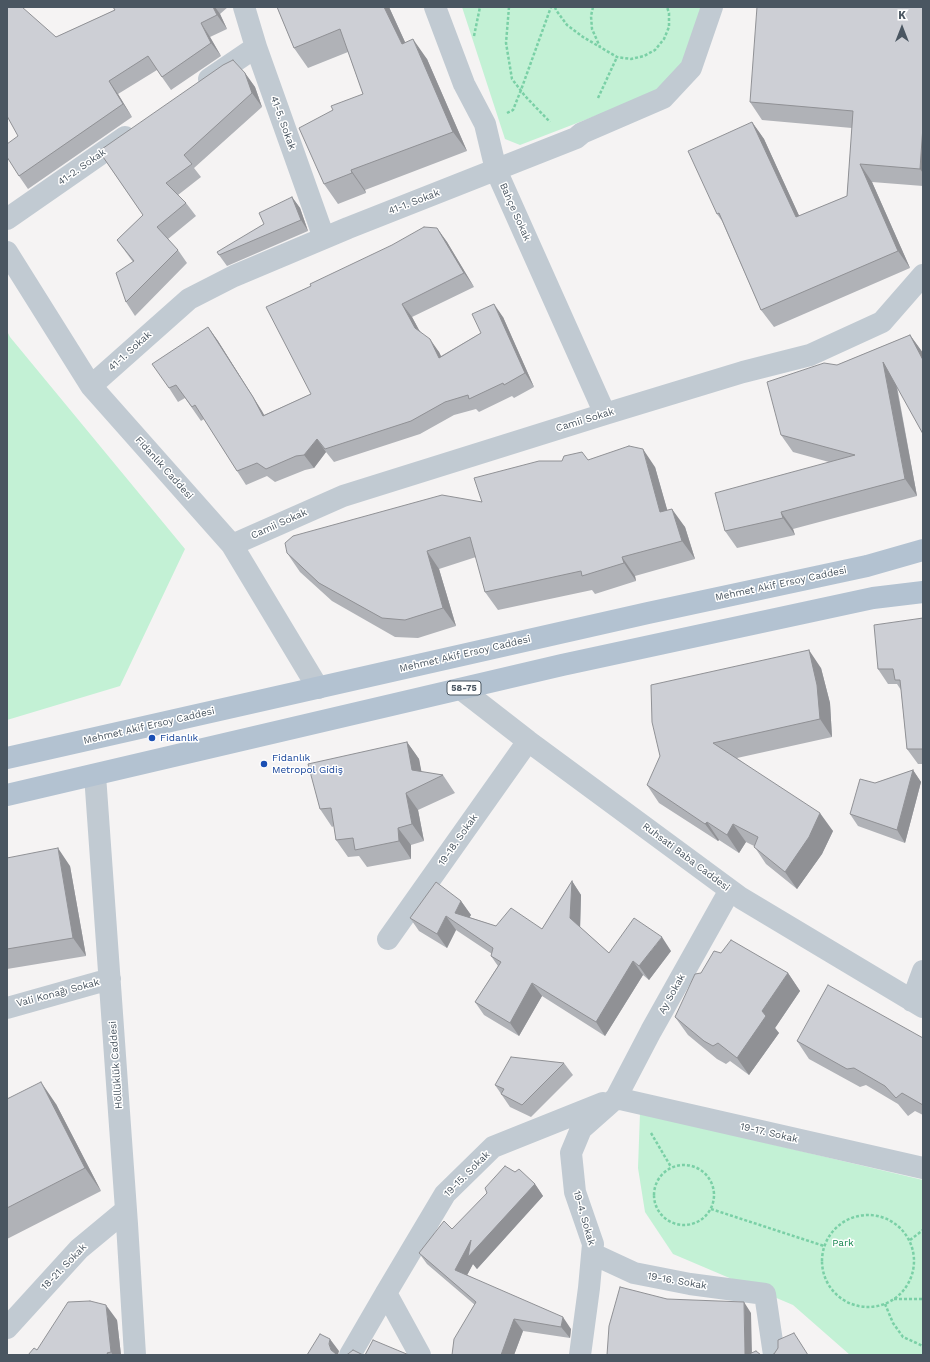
<!DOCTYPE html>
<html>
<head>
<meta charset="utf-8">
<style>
	body { margin:0 }
	#map { position:relative; width:930px; height:1362px; overflow:hidden; background:#f5f3f3; font-family:"Work Sans",sans-serif }
	canvas { display:block }
	.frame { position:absolute; inset:0; border:8px solid #4a5661; pointer-events:none }
	.north { position:absolute; left:882px; top:8px; width:40px; height:40px; -webkit-text-stroke:3px #fff; paint-order:stroke; rotate:0deg; font-size:11px; font-weight:700; line-height:16px; text-align:center; color:#4a5661 }
	.north::after { content:''; display:block; margin:auto; width:14px; height:18px; background:#4a5661; clip-path:polygon(50% 0,100% 100%,50% 72%,0 100%) }
</style>
</head>
<body>
<div id="map">
<canvas width="930" height="1362"></canvas>
<div class="frame"></div>
<div class="north">K</div>
</div>
<script>
const context = document.querySelector('canvas').getContext('2d');
context.lineJoin = 'round';
function fillPath(path, color) { context.fillStyle = color; context.fill(path, 'evenodd'); }
const toPath = rows => new Path2D(rows.map(r => 'M' + r).join(''));
function trace(path, color, width, dash) { context.strokeStyle = color; context.lineWidth = width; context.lineCap = dash ? 'butt' : 'round'; context.setLineDash(dash || []); context.stroke(path); }
function write(font, color, halo, rows, align = 'center') {
  context.font = font + ' "Work Sans",sans-serif'; context.lineWidth = 3; context.setLineDash([]); context.textBaseline = 'middle'; context.strokeStyle = halo; context.fillStyle = color; for (const [text, x, y, turn = 0] of rows) {
    context.save(); context.translate(x, y); context.rotate((+turn || 0) * Math.PI / 180); context.textAlign = isNaN(turn) ? turn : align; if (halo) context.strokeText(text, 0, 0); context.fillText(text, 0, 0); context.restore();
  }
}
const green = toPath([
	[462,7,708,7,696,48,655,93,520,145,505,139],
	[7,331,10,337,185,549,120,686,7,720],
	[640,1113,923,1180,923,1355,850,1355,793,1305,673,1254,645,1212,638,1168]
]);
const path = toPath([
	[509,7,506,43,512,79,525,96,550,122],
	[555,7,556,10,567,25,583,37,600,47],
	[593,7,591,16,592,29,600,47,617,57,631,59,644,56,655,50,664,39,669,27,669,13,667,7],
	[474,36,480,7],
	[598,98,617,57],
	[507,113,513,110,521,90,551,7],
	[651,1133,671,1167],
	'654 1195a30 30 0 1 1 60 0a30 30 0 1 1-60 0Z',
	[711,1209,824,1246],
	'822 1261a46 46 0 1 1 92 0a46 46 0 1 1-92 0Z',
	[910,1240,923,1230],
	[894,1299,923,1299],
	[885,1304,893,1323,903,1337,923,1346]
]);
const minor = toPath([
	[244,7,256,47,324,238],
	[435,7,464,84,485,124,496,170,605,414],
	[209,79,256,47],
	[7,219,125,137],
	[7,252,91,386,232,545,318,688],
	[91,386,189,299,234,276,348,228,576,138,582,133,663,98,691,68,712,7],
	[232,545,343,496,605,414,743,372,810,355,882,322,923,275],
	[461,689,528,741,741,898,923,1007],
	[95,775,127,1224,135,1355],
	[388,939,528,741],
	[912,1001,923,971],
	[7,1008,110,979],
	[616,1098,923,1168],
	[593,1254,634,1273,690,1284,765,1294,774,1355],
	[386,1293,420,1355],
	[7,1328,79,1249,126,1210],
	[350,1355,386,1293,445,1194,493,1147,603,1103],
	[580,1355,589,1288,593,1244,575,1192,571,1153,581,1129,616,1098,651,1031,730,890]
]);
const primary = toPath([
	[7,758,648,613,867,566,923,550],
	[7,795,562,665,873,598,923,592]
]);
const wall = toPath([
	[113,7,228,7,220,14,227,29,210,37,221,56,171,90,157,70,118,94,132,117,28,189,19,176,18,136,56,37,115,10],
	[277,7,389,7,405,42,427,59,467,151,365,190,366,193,338,204,324,184,363,94,348,52,308,68,294,48],
	[923,7,923,186,872,182,910,268,774,327,761,310,722,221,717,214,752,122,764,139,799,216,847,196,852,128,762,120,750,102],
	[245,73,255,87,262,107,194,168,201,177,178,195,186,203,196,216,168,239,178,250,187,263,135,316,126,302,133,262,117,240,143,215,99,151],
	[292,197,300,208,308,231,227,266,219,255,264,224],
	[437,228,447,242,474,287,412,317,419,330,439,352,441,356,481,333,503,317,534,387,514,398,512,396,479,412,476,409,454,415,420,434,334,462,326,452,314,468,305,470,275,482,267,476,246,485,237,471,204,419,201,421,185,398,178,402,169,388,208,327,218,341,264,415,311,394],
	[910,335,923,353,923,434,897,386,917,496,793,529,795,535,737,548,725,531,829,462,793,452,781,435,837,365],
	[588,460,655,467,667,510,685,527,695,559,635,576,636,581,595,594,592,590,498,610,485,592,476,557,439,569,456,626,418,638,395,637,332,601,300,572,287,553,482,502,562,461],
	[923,618,923,764,918,764,907,749,901,690,897,684,888,684,878,669],
	[821,668,830,703,832,737,737,758,833,831,822,854,797,889,766,864,754,846,746,842,739,853,719,840,718,841,659,803,647,785],
	[407,742,419,759,421,772,443,775,455,793,418,810,424,841,411,845,411,859,367,867,359,856,348,857,336,840,334,826,332,827,320,809],
	[913,770,921,782,905,843,858,826,850,814,875,783],
	[7,858,70,866,86,956,7,969],
	[572,881,581,895,580,927,609,953,671,951,649,980,643,975,605,1036,542,996,519,1036,484,1015,475,1002,498,966,491,956,492,954,456,930,447,948,419,931,410,918,461,901,471,915,469,917,496,926,542,929],
	[721,953,788,973,800,991,775,1028,779,1033,749,1075,730,1061,726,1064,717,1059,688,1035,675,1017,701,973],
	[923,1038,923,1115,915,1111,908,1116,898,1104,866,1085,860,1087,809,1059,797,1041],
	[564,1063,573,1075,531,1117,510,1107,495,1085],
	[7,1099,56,1104,101,1191,7,1239],
	[535,1184,543,1196,477,1269,473,1264,467,1275,571,1329,570,1338,523,1331,514,1355,452,1355,475,1305,427,1264,419,1253,452,1229],
	[117,1320,121,1355,28,1355,37,1350]
]);
const shadedWall = toPath([
	[213,7,215,7,220,14,227,29,217,15],
	[384,7,389,7,415,64,402,44],
	[201,23,210,37,221,56,211,43],
	[413,39,427,59,467,151,453,132],
	[245,73,255,87,262,107,252,93],
	[109,81,118,94,132,117,123,104],
	[752,122,764,139,808,235,796,217],
	[923,126,923,173,920,169],
	[860,164,872,182,910,268,898,251],
	[351,170,365,190,366,193,352,173],
	[292,197,300,208,308,231,301,220],
	[437,228,447,242,474,287,464,273],
	[402,304,412,317,425,341,415,328],
	[494,304,503,317,534,387,525,373],
	[208,327,218,341,262,411,272,430,263,416],
	[910,335,923,353,923,360],
	[430,339,439,352,448,371,439,358],
	[883,362,895,379,917,496,905,479],
	[317,439,326,452,314,468,304,455],
	[643,449,655,467,673,530,660,512],
	[672,509,685,527,695,559,682,541],
	[781,512,793,529,795,535,783,518],
	[427,551,439,569,456,626,443,608],
	[622,557,635,576,636,581,624,563],
	[809,650,821,668,830,703,832,737,820,719],
	[407,742,419,759,424,784,412,770],
	[913,770,921,782,905,843,897,830],
	[406,793,418,810,424,841,412,824],
	[820,813,833,831,822,854,797,889,785,872],
	[707,822,719,840,718,841,705,824],
	[733,824,746,842,739,853,727,835],
	[398,828,411,845,411,859,399,841],
	[58,848,70,866,86,956,73,938],
	[572,881,581,895,580,932,570,918],
	[461,901,471,915,464,926,455,913],
	[446,916,456,930,447,948,437,934],
	[662,937,671,951,649,980,639,966],
	[633,961,643,975,605,1036,596,1022],
	[788,973,800,991,775,1028,779,1033,749,1075,737,1058,762,1011],
	[532,983,542,996,519,1036,510,1023],
	[41,1082,56,1104,101,1191,85,1168],
	[535,1184,543,1196,477,1269,473,1264,464,1281,455,1270,471,1240],
	[744,1302,751,1313,752,1355,745,1355],
	[106,1305,117,1320,121,1355,113,1355,111,1352],
	[563,1317,571,1329,570,1338,561,1327],
	[514,1319,523,1331,514,1355,501,1355],
	[330,1339,339,1351,338,1355,335,1355,331,1350,329,1344]
]);
const building = toPath([
	[7,7,22,7,56,37,115,10,113,7,213,7,217,15,201,23,211,43,162,77,148,56,109,81,123,104,19,176,7,157,7,144,18,136,7,116,7,7],
	[277,7,384,7,402,44,413,39,453,132,351,170,352,173,324,184,299,128,333,110,331,106,363,94,340,29,294,48,277,7],
	[757,7,923,7,923,126,920,169,860,164,898,251,761,310,719,213,717,214,688,151,752,122,796,217,847,196,853,111,750,102,757,7],
	[233,60,245,73,252,93,184,155,192,164,166,183,186,203,157,227,178,250,126,302,116,273,134,261,117,240,143,215,99,151,223,65,233,60],
	[292,197,301,220,219,255,217,252,264,224,259,213,292,197],
	[424,227,437,228,464,273,402,304,415,328,430,339,439,358,481,333,472,314,494,304,525,373,504,385,503,383,469,399,468,395,445,402,411,421,325,449,317,439,304,455,296,456,266,469,257,463,237,471,195,405,192,407,176,385,169,388,152,364,208,327,253,397,263,416,311,394,266,307,311,286,310,284,392,245,424,227],
	[910,335,923,360,923,434,883,362,905,479,781,512,783,518,725,531,715,493,855,455,781,435,767,382,824,363,837,365,910,335],
	[629,446,643,449,660,512,672,509,682,541,622,557,624,563,582,576,581,571,485,592,470,537,427,551,443,608,405,620,382,618,319,583,287,553,285,543,293,536,442,495,482,502,474,478,539,461,562,461,564,456,582,452,588,460,629,446],
	[923,618,923,749,907,749,900,680,895,680,893,669,878,669,874,625,923,618],
	[809,650,817,685,820,719,713,743,820,813,809,837,785,872,754,847,758,837,733,824,727,835,707,822,705,824,647,785,660,756,652,722,651,685,809,650],
	[407,742,412,770,443,775,406,793,412,824,398,828,399,841,355,850,353,838,336,840,331,808,320,809,308,764,407,742],
	[913,770,897,830,850,814,860,779,875,783,913,770],
	[58,848,73,938,7,949,7,858,58,848],
	[572,881,570,918,609,953,634,918,662,937,639,966,633,961,596,1022,532,983,510,1023,475,1002,501,962,491,956,493,948,446,916,437,934,410,918,436,882,461,901,455,913,496,926,511,908,542,929,572,881],
	[731,940,788,973,762,1011,766,1016,737,1058,718,1043,713,1046,704,1041,675,1017,695,974,701,973,714,951,721,953,731,940],
	[828,985,923,1038,923,1105,902,1093,896,1098,885,1086,854,1068,847,1069,797,1041,828,985],
	[511,1057,564,1063,522,1105,501,1094,504,1089,495,1085,511,1057],
	[41,1082,85,1168,7,1208,7,1099,41,1082],
	[505,1166,515,1172,519,1169,535,1184,468,1257,471,1240,455,1270,563,1317,561,1327,514,1319,501,1355,452,1355,454,1339,476,1302,419,1253,444,1221,452,1229,487,1193,485,1188,505,1166],
	[620,1287,667,1299,744,1302,745,1355,607,1355,609,1326,620,1287],
	[90,1301,106,1305,111,1352,107,1353,108,1355,28,1355,34,1348,37,1350,68,1302,90,1301],
	[794,1333,808,1355,771,1355,774,1354,778,1348,778,1340,794,1333],
	[320,1334,330,1339,329,1344,331,1350,336,1354,338,1355,307,1355,320,1334],
	[373,1340,409,1355,365,1355,373,1340],
	[353,1350,363,1355,346,1355,348,1354,353,1350],
	[756,1351,761,1355,747,1355,756,1351]
]);
const markers = [
	[152,738,4,"#1a4fb4"],
	[264,764,4,"#1a4fb4"]
];
const shields = [
	[464,688,34]
];
const shieldNames = [
	["58-75",464,688]
];
const streetNames = [
	["41-5. Sokak",283,123,70],
	["41-2. Sokak",82,167,-35],
	["41-1. Sokak",414,202,-21],
	["Bahçe Sokak",515,212,66],
	["41-1. Sokak",130,351,-42],
	["Camii Sokak",585,420,-17],
	["Fidanlık Caddesi",164,468,48],
	["Camii Sokak",279,524,-24],
	["Mehmet Akif Ersoy Caddesi",781,584,-12],
	["Mehmet Akif Ersoy Caddesi",465,654,-13],
	["Mehmet Akif Ersoy Caddesi",149,726,-13],
	["19-18. Sokak",458,840,-55],
	["Ruhsati Baba Caddesi",686,857,37],
	["Vali Konağı Sokak",58,993,-15],
	["Ay Sokak",672,994,-61],
	["Höllüklük Caddesi",116,1065,-94],
	["19-17. Sokak",769,1133,13],
	["19-15. Sokak",467,1174,-45],
	["19-4. Sokak",584,1218,74],
	["18-21. Sokak",64,1267,-46],
	["19-16. Sokak",677,1281,10]
];
const transitNames = [
	["Fidanlık",160,738],
	["Fidanlık",272,758],
	["Metropol Gidiş",272,770]
];
const parkNames = [
	["Park",843,1243]
];
fillPath(green, '#c3f1d5');
trace(path, '#7ad0a6', 2.5, [3, 2]);
trace(minor, '#c1cad2', 22);
trace(primary, '#b3c2d1', 22);
fillPath(wall, '#b0b2b7');
fillPath(shadedWall, '#909195');
fillPath(building, '#cdcfd5');
trace(building, '#909195', 1);
for (const [x, y, r, color] of markers) { const dot = new Path2D(); dot.arc(x, y, r, 0, 2 * Math.PI); context.fillStyle = color; context.fill(dot); trace(dot, '#fff', 1.5); }
for (const [x, y, w] of shields) { const box = new Path2D(); box.roundRect(x - w / 2, y - 7, w, 14, 3); context.fillStyle = '#fff'; context.fill(box); trace(box, '#4a5661', 1); }
write('bold 9px', '#4a5661', null, shieldNames);
write('10px', '#4a5661', '#fff', streetNames);
write('10px', '#164399', '#fff', transitNames, 'left');
write('10px', '#17864f', '#fff', parkNames);
</script>
</body>
</html>
